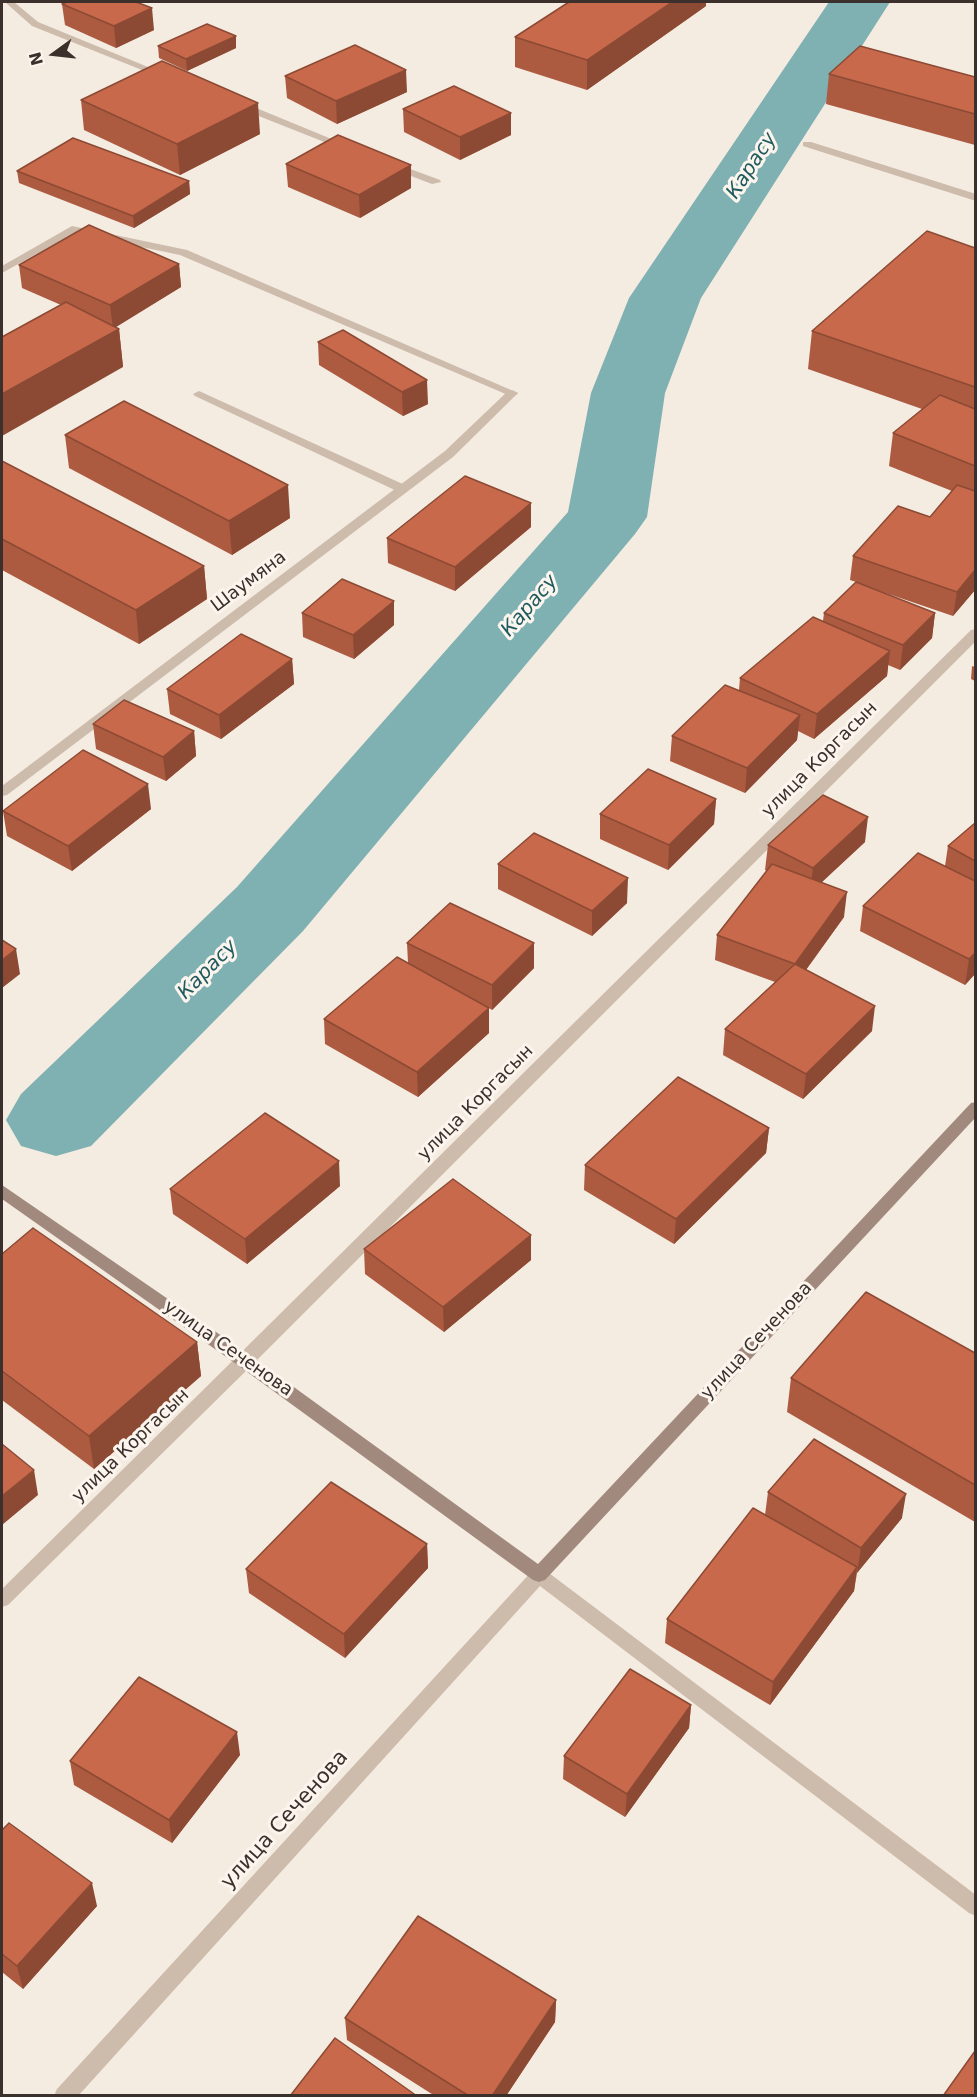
<!DOCTYPE html>
<html>
<head>
<meta charset="utf-8">
<style>
	body { margin:0 }
	#map { position:relative; width:977px; height:2097px; overflow:hidden; background:#f4ebe1; font-family:"DejaVu Sans",sans-serif }
	canvas { display:block }
	.frame { position:absolute; inset:0; border:3px solid #3b302b; pointer-events:none }
	.north { position:absolute; left:24px; top:24px; width:60px; height:60px; -webkit-text-stroke:4px #fbf5ee; paint-order:stroke; rotate:255deg; font-size:16px; font-weight:700; line-height:24px; text-align:center; color:#3b302b }
	.north::after { content:''; display:block; margin:auto; width:21px; height:27px; background:#3b302b; clip-path:polygon(50% 0,100% 100%,50% 72%,0 100%) }
</style>
</head>
<body>
<div id="map">
<canvas width="977" height="2097"></canvas>
<div class="frame"></div>
<div class="north">N</div>
</div>
<script>
const context = document.querySelector('canvas').getContext('2d');
context.lineJoin = 'round';
const toPath = rows => new Path2D(rows.map(r => 'M' + r).join(''));
function fillPath(path, color) { context.fillStyle = color; context.fill(path, 'evenodd'); }
function trace(path, color, width, dash) { context.strokeStyle = color; context.lineWidth = width; context.lineCap = dash ? 'butt' : 'round'; context.setLineDash(dash || []); context.stroke(path); }
function write(font, color, halo, rows, align = 'center') {
  context.font = font + ' "DejaVu Sans",sans-serif'; context.lineWidth = 6; context.setLineDash([]); context.textBaseline = 'middle'; context.strokeStyle = halo; context.fillStyle = color; for (const [text, x, y, turn = 0] of rows) {
    context.save(); context.translate(x, y); context.rotate((+turn || 0) * Math.PI / 180); context.textAlign = isNaN(turn) ? turn : align; if (halo) context.strokeText(text, 0, 0); context.fillText(text, 0, 0); context.restore();
  }
}
const river = toPath([
	[829,2,890,2,701,298,665,393,647,517,635,534,303,931,91,1146,56,1156,21,1146,6,1120,21,1094,237,887,568,512,591,393,629,298,829,2]
]);
const lane = toPath([
	[803,142,811,142,976,194,976,201,803,146,803,142],
	[72,226,187,250,518,393,516,395,508,395,180,255,74,233,2,273,2,266,72,226],
	[199,391,407,486,409,489,403,493,399,492,195,396,193,394,199,391]
]);
const street = toPath([
	[5,2,14,2,38,22,170,76,162,78,32,26,5,2],
	[236,103,244,103,351,147,342,149,236,107,236,103],
	[394,163,440,180,441,182,432,184,390,168,389,166,394,163],
	[512,390,518,393,516,395,453,457,7,795,2,796,2,786,445,451,508,391,512,390],
	[976,629,976,641,251,1366,8,1605,2,1607,2,1589,971,630,976,629],
	[539,1568,545,1570,976,1895,976,1916,969,1913,540,1586,78,2096,54,2096,57,2089,533,1570,539,1568]
]);
const secondary = toPath([
	[976,1102,976,1117,545,1580,539,1582,533,1580,239,1366,2,1199,2,1185,251,1356,538,1564,971,1103,976,1102]
]);
const wall = toPath([
	[62,4,154,30,116,48,65,25],
	[706,6,587,90,515,67,515,37],
	[236,36,236,48,187,71,159,58,158,46],
	[829,74,975,77,975,145,826,104],
	[285,76,407,92,337,124,287,98],
	[81,100,260,134,180,175,84,130],
	[403,109,511,113,511,135,460,160,404,132],
	[286,164,411,165,411,188,360,218,288,187],
	[17,171,189,181,190,194,134,228,19,183],
	[975,248,975,590,953,616,862,585,935,613,932,638,900,670,888,665,887,676,814,739,798,731,797,740,745,793,670,761,672,736,739,690,740,678,823,621,824,613,856,582,850,580,853,556,930,517,952,491,889,466,893,433,922,409,808,369,812,331],
	[179,264,181,287,115,327,119,329,123,367,61,305,22,288,19,265],
	[318,342,428,404,403,416,319,365],
	[65,435,290,518,232,555,69,468],
	[2,461,204,566,207,599,139,644,2,570],
	[531,527,455,591,388,563,387,538],
	[394,601,394,625,354,659,303,637,302,613],
	[292,659,294,684,221,739,170,714,167,689],
	[972,666,975,667,975,681,971,679],
	[93,724,194,731,196,756,166,781,96,749],
	[716,799,714,824,668,870,600,839,600,814],
	[151,809,72,871,7,836,3,811],
	[975,823,975,974,965,985,860,931,863,906,945,866,948,846],
	[865,842,822,882,844,917,806,970,872,1031,803,1099,723,1055,725,1029,775,982,715,960,717,935,767,871,765,870,768,845],
	[498,864,627,903,592,936,498,889],
	[407,943,534,943,534,968,492,1010,489,1008,489,1033,418,1097,325,1044,324,1019,408,963],
	[769,1128,766,1153,674,1244,584,1190,585,1165],
	[340,1186,247,1264,173,1214,170,1189],
	[531,1235,531,1260,444,1332,365,1274,364,1249],
	[2,1254,197,1342,201,1376,94,1469,2,1400],
	[975,1353,975,1522,787,1412,791,1378],
	[768,1492,902,1518,857,1573,854,1591,770,1705,665,1643,667,1619,765,1515],
	[427,1544,428,1568,345,1658,249,1593,246,1569],
	[691,1705,689,1728,625,1817,563,1779,564,1756],
	[240,1755,172,1843,74,1785,70,1761],
	[2,1830,97,1906,23,1989,2,1972],
	[556,2000,555,2022,506,2096,435,2096,347,2040,345,2018]
]);
const shadedWall = toPath([
	[672,2,706,2,706,6,587,90,587,60],
	[152,8,154,30,116,48,114,26],
	[236,36,236,48,187,71,186,59],
	[406,70,407,92,337,124,336,101],
	[258,103,260,134,180,175,177,144],
	[511,113,511,135,460,160,460,137],
	[411,165,411,188,360,218,359,195],
	[189,181,190,194,134,228,133,216],
	[179,264,181,287,113,329,110,305],
	[119,329,123,367,2,436,2,394],
	[427,380,428,404,403,416,402,392],
	[288,485,290,518,232,555,229,521],
	[531,503,531,527,455,591,455,567],
	[204,566,207,599,139,644,136,610],
	[975,570,975,590,953,616,957,592],
	[394,601,394,625,354,659,353,635],
	[935,613,932,638,900,670,903,645],
	[890,651,887,676,814,739,817,714],
	[292,659,294,684,221,739,219,715],
	[800,715,797,740,745,793,747,768],
	[194,731,196,756,166,781,163,757],
	[148,784,151,809,72,871,68,846],
	[716,799,714,824,668,870,669,845],
	[868,817,865,842,810,893,813,868],
	[628,878,627,903,592,936,592,911],
	[847,892,844,917,792,989,795,964],
	[534,943,534,968,492,1010,492,985],
	[16,949,20,974,2,988,2,960],
	[975,953,975,974,965,985,969,959],
	[875,1006,872,1031,803,1099,806,1074],
	[489,1008,489,1033,418,1097,417,1072],
	[769,1128,766,1153,674,1244,676,1219],
	[339,1161,340,1186,247,1264,245,1239],
	[531,1235,531,1260,444,1332,443,1307],
	[197,1342,201,1376,94,1469,89,1436],
	[34,1470,38,1495,2,1525,2,1496],
	[906,1494,902,1518,857,1573,861,1548],
	[427,1544,428,1568,345,1658,344,1634],
	[857,1567,854,1591,770,1705,773,1682],
	[691,1705,689,1728,625,1817,627,1794],
	[237,1732,240,1755,172,1843,169,1820],
	[92,1883,97,1906,23,1989,17,1966],
	[556,2000,555,2022,506,2096,492,2096]
]);
const building = toPath([
	[67,2,136,2,152,8,114,26,62,4,67,2],
	[569,2,672,2,587,60,515,37,569,2],
	[207,24,236,36,186,59,158,46,207,24],
	[355,45,406,70,336,101,285,76,355,45],
	[860,46,975,77,975,114,829,74,860,46],
	[162,61,258,103,177,144,81,100,162,61],
	[454,86,511,113,460,137,403,109,454,86],
	[338,135,411,165,359,195,286,164,338,135],
	[73,138,189,181,133,216,17,171,73,138],
	[89,225,179,264,110,305,19,265,89,225],
	[927,231,975,248,975,387,812,331,927,231],
	[66,302,119,329,2,394,2,337,66,302],
	[343,330,427,380,402,392,318,342,343,330],
	[940,395,975,409,975,466,893,433,940,395],
	[124,401,288,485,229,521,65,435,124,401],
	[2,461,204,566,136,610,2,539,2,461],
	[465,476,531,503,455,567,387,538,465,476],
	[957,485,975,491,975,570,957,592,853,556,898,506,930,517,957,485],
	[342,579,394,601,353,635,302,613,342,579],
	[856,582,935,613,903,645,824,613,856,582],
	[813,617,890,651,817,714,740,678,813,617],
	[241,634,292,659,219,715,167,689,241,634],
	[725,685,800,715,747,768,672,736,725,685],
	[124,700,194,731,163,757,93,724,124,700],
	[83,750,148,784,68,846,3,811,83,750],
	[648,769,716,799,669,845,600,814,648,769],
	[823,795,868,817,813,868,768,845,823,795],
	[975,823,975,861,948,846,975,823],
	[534,833,628,878,592,911,498,864,534,833],
	[918,853,975,881,975,953,969,959,863,906,918,853],
	[772,864,847,892,795,964,717,935,772,864],
	[450,903,534,943,492,985,407,943,450,903],
	[2,940,16,949,2,960,2,940],
	[397,957,489,1008,417,1072,324,1019,397,957],
	[795,964,875,1006,806,1074,725,1029,795,964],
	[678,1077,769,1128,676,1219,585,1165,678,1077],
	[265,1113,339,1161,245,1239,170,1189,265,1113],
	[453,1179,531,1235,443,1307,364,1249,453,1179],
	[33,1228,197,1342,89,1436,2,1371,2,1254,33,1228],
	[866,1292,975,1353,975,1485,791,1378,866,1292],
	[814,1439,906,1494,861,1548,768,1492,814,1439],
	[2,1444,34,1470,2,1496,2,1444],
	[331,1482,427,1544,344,1634,246,1569,331,1482],
	[753,1508,857,1567,773,1682,667,1619,753,1508],
	[630,1669,691,1705,627,1794,564,1756,630,1669],
	[139,1677,237,1732,169,1820,70,1761,139,1677],
	[9,1823,92,1883,17,1966,2,1954,2,1830,9,1823],
	[418,1916,556,2000,492,2096,469,2096,345,2018,418,1916],
	[335,2038,417,2096,290,2096,335,2038],
	[975,2051,975,2096,943,2096,975,2051]
]);
const streetNames = [
	["Шаумяна",249,582,-37],
	["улица Коргасын",820,760,-45],
	["улица Коргасын",476,1103,-45],
	["улица Сеченова",757,1341,-47],
	["улица Сеченова",228,1349,35],
	["улица Коргасын",131,1446,-44]
];
const waterNames = [
	["Карасу",752,166,-57],
	["Карасу",530,606,-49],
	["Карасу",208,970,-45]
];
const nearStreetnames = [
	["улица Сеченова",285,1820,-48]
];
fillPath(river, '#7fb0b2');
fillPath(lane, '#cdbbac');
fillPath(street, '#cdbbac');
fillPath(secondary, '#a18a7d');
fillPath(wall, '#ac5a40');
fillPath(shadedWall, '#8c4a34');
fillPath(building, '#c8694b');
trace(building, '#8c4a34', 1.5);
write('18px', '#3b302b', '#fbf5ee', streetNames);
write('italic 20px', '#1f5a5e', '#fbf5ee', waterNames);
write('21px', '#3b302b', '#fbf5ee', nearStreetnames);
</script>
</body>
</html>
